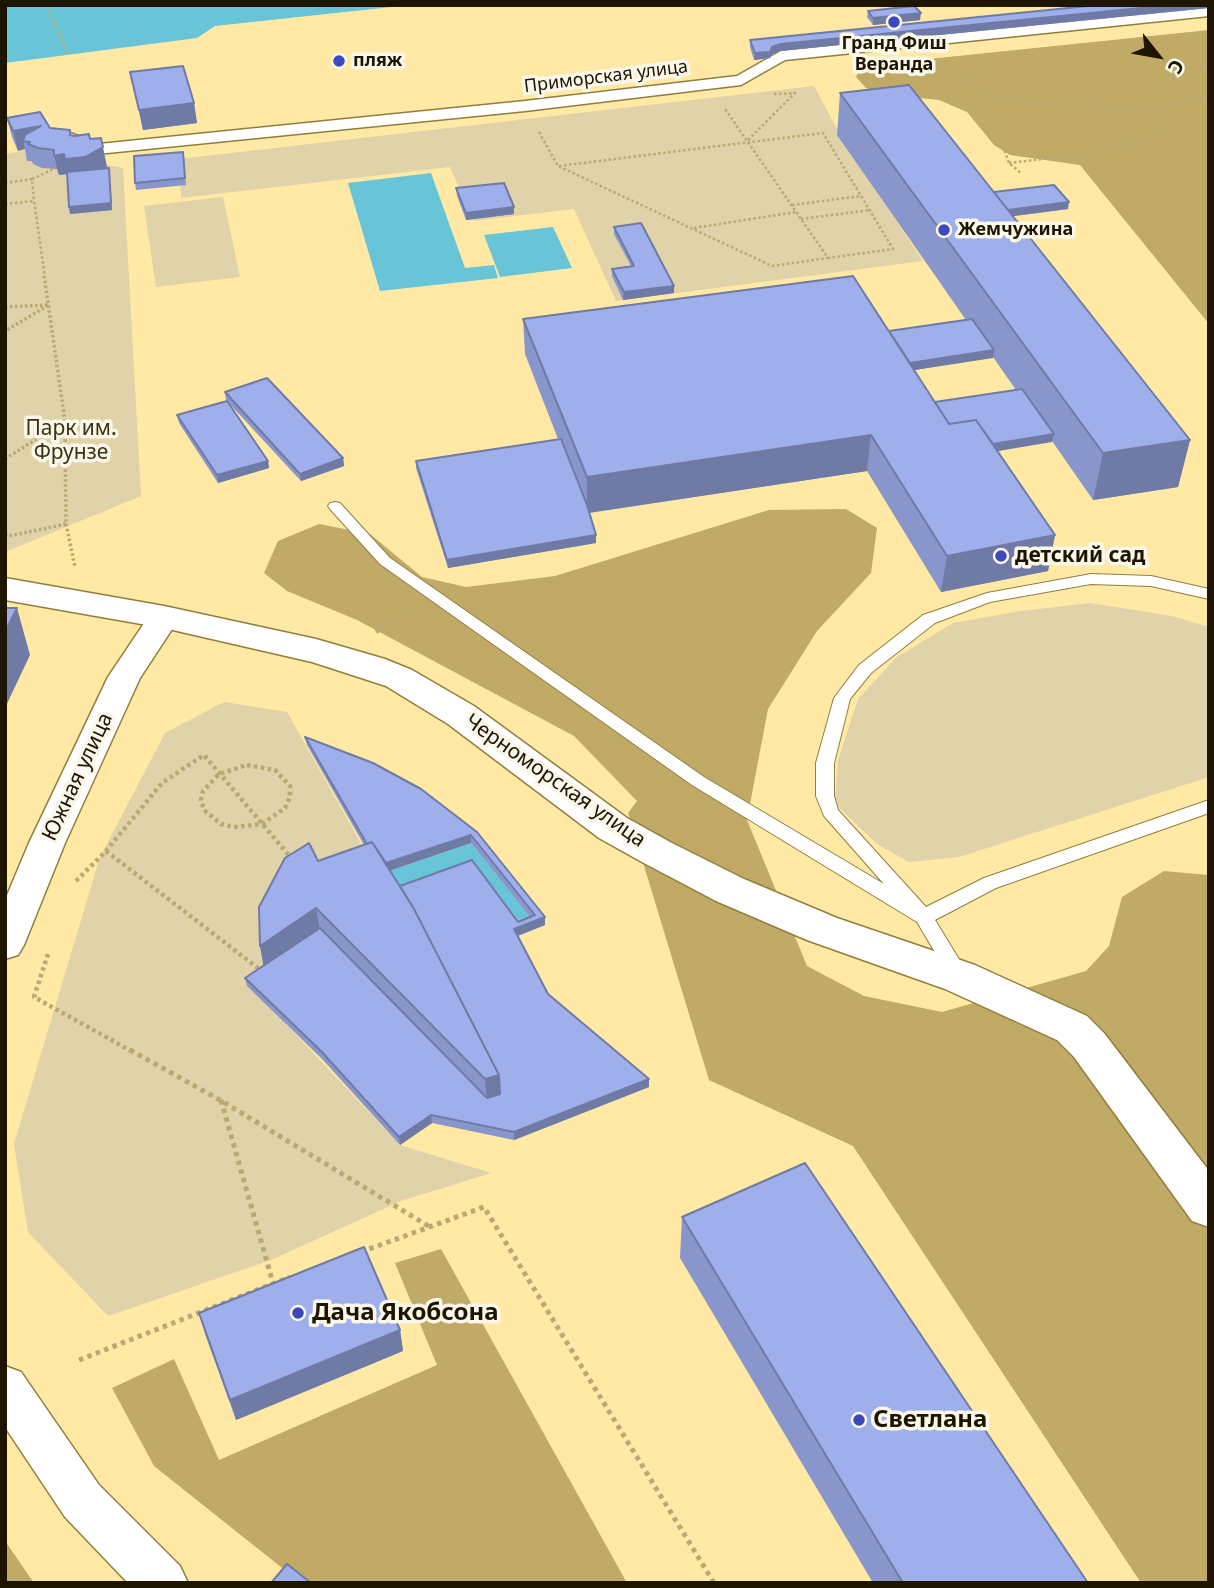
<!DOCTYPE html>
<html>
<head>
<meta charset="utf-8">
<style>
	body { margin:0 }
	#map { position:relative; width:1214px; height:1588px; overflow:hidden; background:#ffe9a5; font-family:"Noto Sans",sans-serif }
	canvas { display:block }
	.frame { position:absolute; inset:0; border:7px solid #1d1500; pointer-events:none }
	.north { position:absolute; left:1123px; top:21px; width:70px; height:70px; -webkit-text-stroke:5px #fbf7ea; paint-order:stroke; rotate:121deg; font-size:19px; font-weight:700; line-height:28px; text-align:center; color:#1d1500 }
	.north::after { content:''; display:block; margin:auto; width:24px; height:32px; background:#1d1500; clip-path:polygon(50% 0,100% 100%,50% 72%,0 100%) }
</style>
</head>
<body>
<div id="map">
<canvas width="1214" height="1588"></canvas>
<div class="frame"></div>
<div class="north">С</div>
</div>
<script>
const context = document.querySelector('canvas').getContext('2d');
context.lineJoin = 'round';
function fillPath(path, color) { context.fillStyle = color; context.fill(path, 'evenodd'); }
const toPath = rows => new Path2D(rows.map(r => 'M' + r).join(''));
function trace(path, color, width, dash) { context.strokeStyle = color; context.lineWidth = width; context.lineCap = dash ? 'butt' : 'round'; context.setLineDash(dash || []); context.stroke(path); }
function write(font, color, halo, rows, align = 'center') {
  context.font = font + ' "Noto Sans",sans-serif'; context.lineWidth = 7; context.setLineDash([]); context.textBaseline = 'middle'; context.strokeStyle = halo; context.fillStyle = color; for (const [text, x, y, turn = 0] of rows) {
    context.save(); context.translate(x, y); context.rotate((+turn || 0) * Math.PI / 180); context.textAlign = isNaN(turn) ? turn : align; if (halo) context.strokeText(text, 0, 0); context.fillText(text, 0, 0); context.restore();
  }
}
const green = toPath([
	[814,86,844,142,923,261,616,301,574,209,474,221,450,167,181,198,179,159],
	[28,150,123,168,141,496,5,552,5,154],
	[223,197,240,277,156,287,144,206],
	[1090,603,1172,616,1209,627,1209,777,959,857,909,862,877,844,835,804,838,760,858,699,897,657,953,623,1021,611],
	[224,702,287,712,376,870,284,1022,400,1145,491,1173,401,1201,271,1260,108,1316,28,1232,14,1144,100,857,165,733]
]);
const forest = toPath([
	[1209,30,1209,324,1080,165,1010,155,994,145,967,112,939,100,891,95,866,88,856,77,861,66],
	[846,509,877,528,871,573,817,631,768,709,747,820,807,966,864,996,942,1012,1086,971,1109,946,1122,897,1164,871,1209,875,1209,1583,1141,1583,853,1146,709,1080,628,813,637,801,574,736,357,620,287,591,264,573,278,541,319,524,370,534,422,577,466,587,555,576,769,510],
	[441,1249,627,1583,301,1583,154,1466,112,1388,174,1359,219,1460,437,1365,395,1263],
	[5,1541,34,1583,5,1583]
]);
const water = toPath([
	[5,5,410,5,215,26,197,38,5,63],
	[431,173,465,268,494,265,498,278,380,291,348,183],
	[553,227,572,268,500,277,484,235],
	[471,843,535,923,518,929,400,894,386,872]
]);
const pathFar3 = toPath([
	[46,5,69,55],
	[941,69,963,77,986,100,1009,163,1021,173],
	[973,84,982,63],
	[986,100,1149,108,1209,98],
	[539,132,558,166,772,266,828,258,725,109],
	[748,140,795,93,773,94],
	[1009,163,1109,151,1146,140,1162,121,1149,108,1162,78,1209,64],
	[559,166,823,133,893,249,828,258],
	[32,179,56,168],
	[5,183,32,179,34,201],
	[5,204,34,201,45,277],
	[792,205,861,196],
	[801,219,871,210],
	[694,228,796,212]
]);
const pathFar2 = toPath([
	[5,307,49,305,5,331],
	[5,459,65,421],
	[66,524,75,567],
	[5,534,9,536,66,524,65,421,44,275],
	[389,622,404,610]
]);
const pathFar1 = toPath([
	[376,632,391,620],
	[247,765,275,770,290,786,290,797,285,808,262,824,234,827,221,824,204,810,201,800,203,791,219,774,247,765],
	[106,851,263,972],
	[76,881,106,851,162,783,204,755,292,859],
	[48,954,34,997,133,1052]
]);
const path = toPath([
	[130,1050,220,1100,430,1227],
	[221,1100,273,1283],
	[361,1252,484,1207,714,1583],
	[79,1360,290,1277]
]);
const service = toPath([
	[335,502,340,503,390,558,704,777,884,884,824,816,816,796,816,763,834,698,859,665,923,615,987,593,1091,574,1151,576,1209,589,1209,599,1151,586,1091,584,990,602,935,623,871,673,850,699,834,763,834,796,838,810,926,907,984,878,1209,800,1209,813,996,888,935,920,968,974,965,979,958,981,951,979,917,922,692,785,380,564,330,509,328,506,330,503,335,502]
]);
const pedestrian = toPath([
	[1209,6,1209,16,785,60,741,85,525,111,97,154,64,142,61,138,70,133,99,144,525,101,737,76,781,51,1209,6]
]);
const minor = toPath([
	[164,607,175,610,180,617,140,678,65,843,24,945,18,955,5,959,5,900,29,843,108,677,153,610,164,607],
	[5,1366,21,1372,99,1485,180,1566,188,1583,128,1583,65,1517,5,1427,5,1366]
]);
const secondary = toPath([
	[5,578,164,606,316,639,385,659,412,670,474,706,627,818,670,842,744,879,837,918,975,965,1087,1016,1104,1033,1209,1171,1209,1227,1192,1221,1074,1057,1057,1040,945,989,807,940,716,901,642,862,599,838,448,724,386,686,312,662,164,628,5,600,5,578]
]);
const wall = toPath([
	[1209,5,1209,8,780,51,772,54,770,58,754,60,750,47,750,40],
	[868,11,920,20,873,25,867,17],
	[130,72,194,103,197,123,143,130],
	[840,93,994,192,1068,209,1013,216,1190,440,1178,487,1093,500,1052,441,997,451,1055,535,1048,571,941,592,867,471,589,513,596,535,596,543,448,568,416,468,416,461,558,439,525,354,523,319,889,331,966,320,837,135],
	[993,357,1016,390,935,402,914,370],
	[7,118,50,128,71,135,90,139,107,167,104,168,109,168,112,210,70,214,68,174,59,175,57,169,42,168,33,164,32,161,27,161,25,149,18,151,12,137],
	[184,159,186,185,136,190,135,183],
	[456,188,514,214,466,220,457,196],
	[614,227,674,286,674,293,623,300,612,276,612,269,631,266,614,234],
	[225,392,343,458,344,466,301,481,226,400],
	[177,415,268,461,269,468,218,483,179,423],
	[305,737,477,832,545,917,545,925,518,936,548,994,649,1087,514,1140,432,1123,400,1145,322,1059,247,986,245,978,264,966,260,946,318,861,364,845,307,745],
	[471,843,530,917,518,922,400,886,390,870],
	[682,1217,1088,1583,873,1583,680,1258],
	[199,1313,400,1330,403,1351,236,1420,205,1334]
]);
const shadedWall = toPath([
	[1171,5,1209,5,1209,8,780,51,772,54,770,58,754,60,755,53,781,44],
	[921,13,920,20,873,25,873,18],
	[194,103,197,123,143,130,139,110],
	[41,126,30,142,23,141,25,149,18,151,13,131],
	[103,147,107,167,89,177,68,174,59,175,54,156],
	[109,168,112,210,70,214,69,207],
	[1069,202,1068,209,976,221,977,213],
	[514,207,514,214,466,220,466,213],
	[674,286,674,293,623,300,624,292],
	[994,350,993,358,889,374,890,366],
	[1054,434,1052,442,944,460,945,452],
	[871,435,867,471,587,513,587,477],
	[1190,440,1178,487,1093,500,1103,453],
	[343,458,344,466,301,481,300,474],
	[268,461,269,468,218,483,217,475],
	[596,535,596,543,448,568,447,560],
	[1055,535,1048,571,941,592,947,556],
	[17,608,30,655,5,708,5,632],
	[471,835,471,843,386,872,385,864],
	[316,908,321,936,265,974,260,946],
	[545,917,545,925,514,937,514,929],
	[499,1075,500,1102,487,1106,485,1079],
	[649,1079,649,1087,514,1140,514,1132],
	[431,1115,432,1123,400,1145,399,1137],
	[400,1330,403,1351,236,1420,230,1400]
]);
const building = toPath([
	[1098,5,1171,5,781,44,772,47,770,52,755,53,750,40,1098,5],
	[914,6,921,13,873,18,868,11,914,6],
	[183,66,194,103,139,110,130,72,183,66],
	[909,85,1190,440,1103,453,840,93,909,85],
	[40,112,50,128,70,130,70,135,74,136,89,134,90,139,101,138,103,147,85,157,65,159,64,154,54,156,54,150,38,148,28,144,30,142,23,141,25,135,41,126,13,131,7,118,40,112],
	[183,152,185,178,135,183,134,156,183,152],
	[109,168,111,203,69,207,67,172,109,168],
	[504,183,514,207,466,213,456,188,504,183],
	[1054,185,1069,202,1008,210,994,192,1054,185],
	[641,223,674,286,624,292,612,269,634,266,614,227,641,223],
	[853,276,949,424,976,420,1055,535,947,556,871,435,587,477,523,319,853,276],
	[972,319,994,350,910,363,889,331,972,319],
	[267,378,343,458,300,474,225,392,267,378],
	[1022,389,1054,434,993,444,976,420,949,424,935,402,1022,389],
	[227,401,268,461,217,475,177,415,227,401],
	[561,439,587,505,596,535,447,560,416,461,561,439],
	[5,608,17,608,5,632,5,608],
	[305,737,373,763,421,789,477,832,545,917,514,929,548,994,649,1079,514,1132,431,1115,399,1137,321,1051,245,978,320,928,487,1098,500,1094,499,1075,414,909,400,886,472,860,518,922,535,915,471,835,386,863,372,842,367,844,305,737],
	[372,842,414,909,499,1075,485,1079,316,908,260,946,259,907,285,858,309,843,318,861,372,842],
	[805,1163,1088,1583,903,1583,682,1217,805,1163],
	[364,1247,400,1330,230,1400,199,1313,364,1247],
	[287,1564,311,1583,271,1583,287,1564]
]);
const markers = [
	[894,22,7,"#3b49bc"],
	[339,61,7,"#3b49bc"],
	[944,230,7,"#3b49bc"],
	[1001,556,7,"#3b49bc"],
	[298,1313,7,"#3b49bc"],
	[859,1420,7,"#3b49bc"]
];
const farPoinames = [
	["Гранд Фиш",894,44,"center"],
	["Веранда",894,65,"center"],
	["пляж",353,61],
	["Жемчужина",958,230]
];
const farStreetnames = [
	["Приморская улица",606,77,-7]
];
const parkNames = [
	["Парк им.",71,429],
	["Фрунзе",71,453]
];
const poiNames = [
	["детский сад",1015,556]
];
const streetNames = [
	["Южная улица",78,777,-65],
	["Черноморская улица",555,781,35]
];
const nearPoinames = [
	["Дача Якобсона",312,1313],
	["Светлана",873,1420]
];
fillPath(green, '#e0d2a9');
fillPath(forest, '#c0aa66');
fillPath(water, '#68c4d7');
trace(service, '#927e3c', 2);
trace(pedestrian, '#927e3c', 3);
trace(minor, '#927e3c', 3);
trace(secondary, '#927e3c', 3);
trace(pathFar3, '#bba973', 2.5, [2.5, 2.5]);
trace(pathFar2, '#bba973', 3.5, [2.5, 2.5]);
trace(pathFar1, '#bba973', 4.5, [3.5, 3.5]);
trace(path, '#bba973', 5, [4.5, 4.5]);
fillPath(service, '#fff');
fillPath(pedestrian, '#fff');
fillPath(minor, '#fff');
fillPath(secondary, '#fff');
fillPath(wall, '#8896cb');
fillPath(shadedWall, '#6f7aa5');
fillPath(building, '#9eafec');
trace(building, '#6f7aa5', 2);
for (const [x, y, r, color] of markers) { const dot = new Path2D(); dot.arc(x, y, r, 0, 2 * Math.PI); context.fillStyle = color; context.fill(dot); trace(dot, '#fbf7ea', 2.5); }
write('bold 18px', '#1d1500', '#fbf7ea', farPoinames, 'left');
write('18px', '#1d1500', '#fbf7ea', farStreetnames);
write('21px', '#3b3112', '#fbf7ea', parkNames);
write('bold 21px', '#1d1500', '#fbf7ea', poiNames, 'left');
write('21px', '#1d1500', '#fbf7ea', streetNames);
write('bold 24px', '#1d1500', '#fbf7ea', nearPoinames, 'left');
</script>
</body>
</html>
